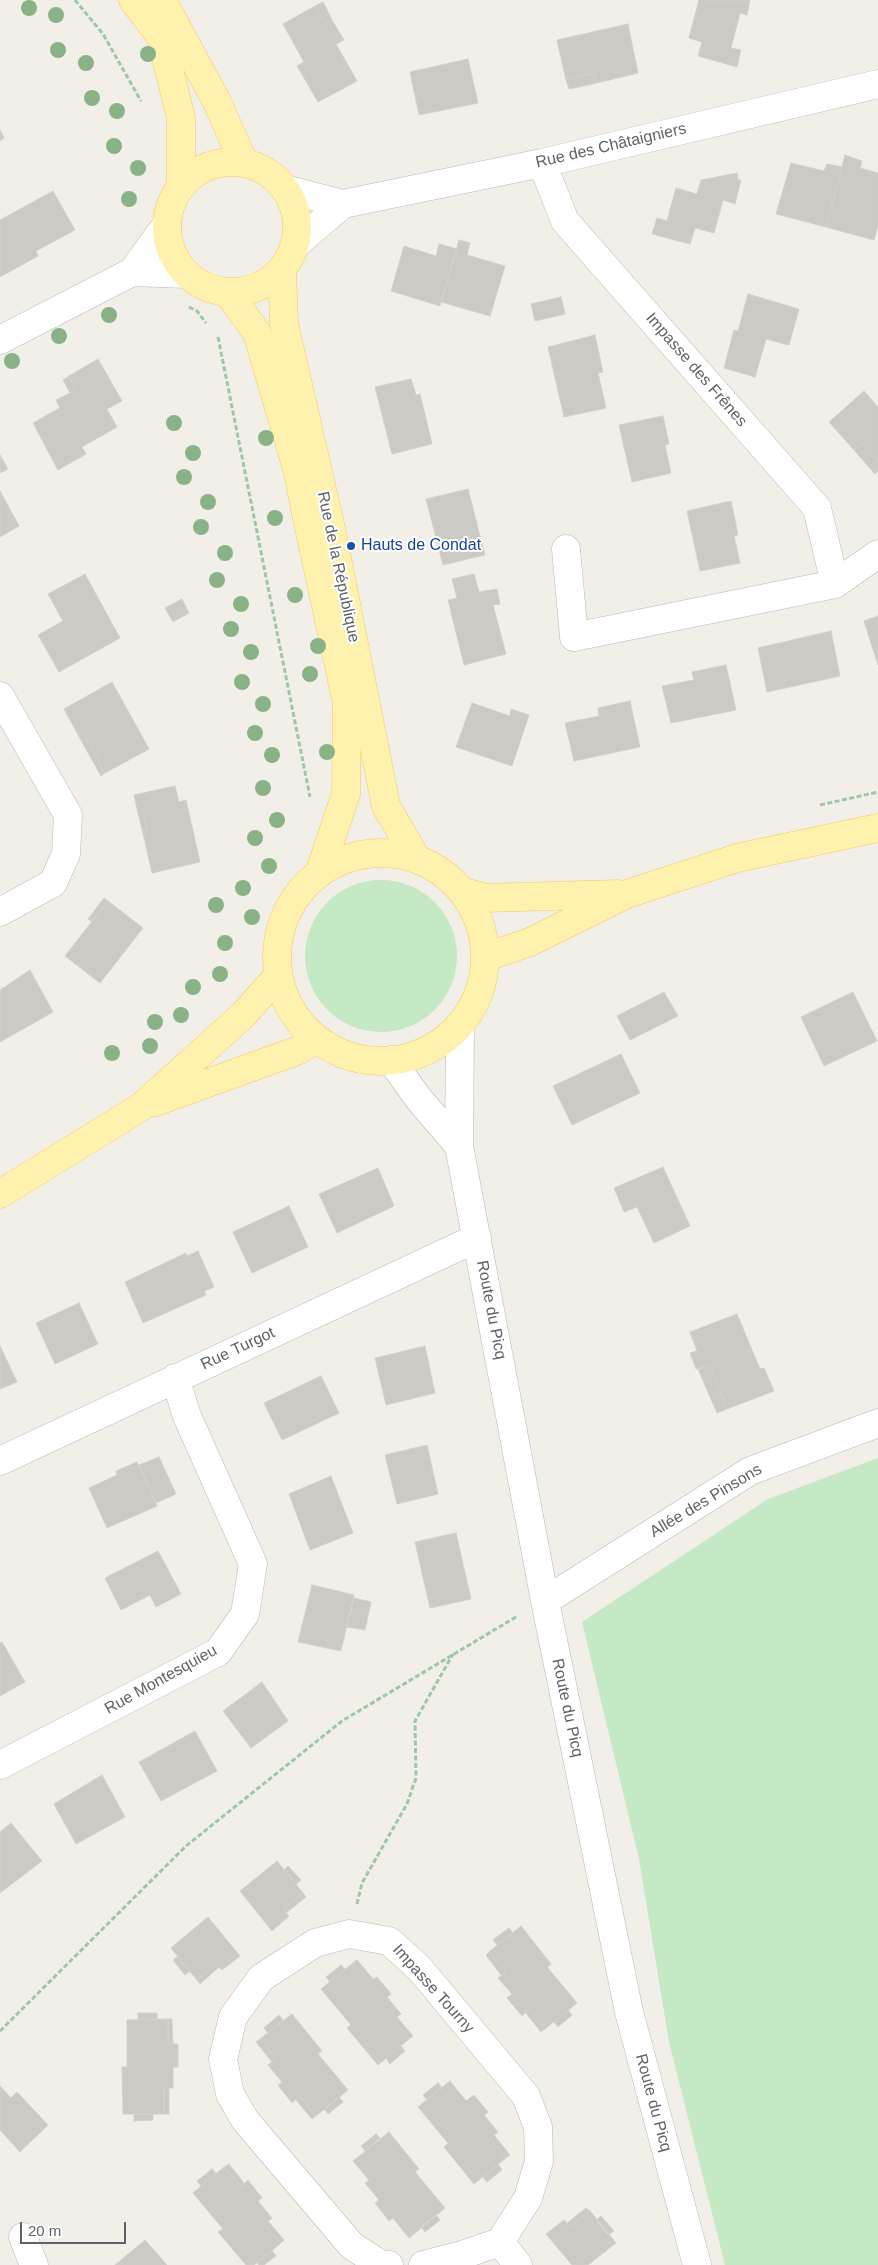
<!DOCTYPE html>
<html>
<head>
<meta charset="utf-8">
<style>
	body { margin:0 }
	#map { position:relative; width:878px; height:2265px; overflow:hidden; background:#f1efe8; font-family:Arial,sans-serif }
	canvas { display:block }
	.scale { position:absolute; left:20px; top:2222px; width:106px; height:22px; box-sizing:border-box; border:2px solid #5f6368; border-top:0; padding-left:6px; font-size:15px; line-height:18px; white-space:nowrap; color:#5f6368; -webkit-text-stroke:4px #fff; paint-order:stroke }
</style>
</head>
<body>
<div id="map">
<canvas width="878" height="2265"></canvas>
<div class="scale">20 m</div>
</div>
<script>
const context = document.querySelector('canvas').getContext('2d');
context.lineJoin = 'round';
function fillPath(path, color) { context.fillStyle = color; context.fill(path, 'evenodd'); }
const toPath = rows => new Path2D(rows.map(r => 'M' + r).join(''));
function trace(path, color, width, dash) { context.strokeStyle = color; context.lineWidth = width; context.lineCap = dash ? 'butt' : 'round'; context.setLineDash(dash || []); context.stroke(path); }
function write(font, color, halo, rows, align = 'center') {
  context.font = font + ' Arial,sans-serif'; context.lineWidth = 4; context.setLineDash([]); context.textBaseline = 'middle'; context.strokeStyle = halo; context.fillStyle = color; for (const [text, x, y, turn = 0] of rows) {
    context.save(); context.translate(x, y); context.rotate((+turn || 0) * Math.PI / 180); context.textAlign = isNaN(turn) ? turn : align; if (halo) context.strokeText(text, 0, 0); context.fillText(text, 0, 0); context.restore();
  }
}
const green = toPath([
	'305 956a76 76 0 1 1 152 0a76 76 0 1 1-152 0Z',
	[878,1458,878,2265,725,2265,669,2042,639,1859,582,1622,768,1499]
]);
const building = toPath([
	[699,0,750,0,747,15,740,13,731,48,741,50,737,67,698,56,702,42,689,38,699,0],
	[323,2,332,20,325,24,315,6,323,2],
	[315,6,325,24,332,20,344,40,336,44,357,81,318,102,297,66,304,62,283,24,315,6],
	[628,24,638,73,597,83,594,73,566,80,557,40,628,24],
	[468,59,478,103,419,115,410,72,468,59],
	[594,73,597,83,569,89,566,80,594,73],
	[0,130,4,138,0,141,0,130],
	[845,155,862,161,860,168,878,173,878,226,874,240,826,227,845,155],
	[791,163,824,171,827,164,842,167,826,227,776,214,791,163],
	[737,173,738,180,741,180,735,204,723,200,714,233,695,228,690,244,652,234,657,218,667,221,676,188,697,194,701,180,737,173],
	[53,191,75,230,36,251,38,256,0,277,0,220,53,191],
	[459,240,470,243,467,255,505,266,490,316,441,302,459,240],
	[439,244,457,249,440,306,391,291,404,246,436,256,439,244],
	[748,294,799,309,789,345,766,339,755,377,724,368,734,330,738,331,748,294],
	[561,297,565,314,535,321,531,304,561,297],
	[595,335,603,372,598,373,606,408,564,417,548,347,595,335],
	[98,359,122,401,107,409,117,427,82,447,86,454,58,470,33,423,60,408,56,400,76,390,69,376,98,359],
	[69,376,76,390,70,393,63,380,69,376],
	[411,379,416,395,420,394,432,444,392,454,375,387,411,379],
	[864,391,878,407,878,461,862,443,854,450,829,422,864,391],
	[663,416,669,444,665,445,671,473,632,482,619,425,663,416],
	[862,443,878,461,878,471,875,474,854,450,862,443],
	[0,455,8,469,0,473,0,455],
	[468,489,485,555,443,565,426,499,468,489],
	[0,491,19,526,0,537,0,491],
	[731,501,738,535,734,536,740,563,700,571,687,511,731,501],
	[85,574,120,638,59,672,38,635,63,621,48,594,85,574],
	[474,574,479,592,497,589,500,604,493,605,506,654,464,665,448,600,457,598,452,579,474,574],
	[182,599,189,613,173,622,165,608,182,599],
	[878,616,878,665,864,621,878,616],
	[831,631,840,676,767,692,758,648,831,631],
	[726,665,736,710,671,723,662,686,694,680,692,672,726,665],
	[112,682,149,749,105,773,87,739,82,742,64,709,112,682],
	[630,701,640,747,574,761,565,723,599,716,598,708,630,701],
	[472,703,510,716,511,709,529,715,512,766,456,747,472,703],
	[87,739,105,773,101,776,82,742,87,739],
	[175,786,179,802,186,800,200,862,152,873,143,833,147,832,143,812,138,813,134,795,175,786],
	[143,812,147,832,143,833,138,813,143,812],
	[104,898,108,901,92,922,88,919,104,898],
	[108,901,143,928,100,983,65,956,108,901],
	[30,970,53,1012,0,1042,0,990,30,970],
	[664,992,678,1016,630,1040,617,1016,664,992],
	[853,992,877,1041,824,1066,801,1017,853,992],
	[621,1054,640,1093,572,1125,553,1086,621,1054],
	[663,1167,690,1226,654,1243,637,1207,624,1212,614,1188,663,1167],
	[378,1168,394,1206,337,1233,319,1194,378,1168],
	[289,1206,308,1247,252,1273,233,1232,289,1206],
	[198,1251,214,1287,204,1291,206,1295,143,1323,125,1282,186,1253,187,1256,198,1251],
	[79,1303,98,1344,55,1364,36,1323,79,1303],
	[737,1314,760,1369,764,1368,774,1391,727,1409,710,1365,696,1369,690,1353,697,1351,690,1332,737,1314],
	[0,1346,17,1382,0,1389,0,1346],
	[425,1346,435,1393,386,1405,375,1358,425,1346],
	[710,1365,727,1409,717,1413,698,1369,710,1365],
	[321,1376,339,1413,282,1440,264,1403,321,1376],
	[427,1445,438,1494,397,1504,385,1455,427,1445],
	[159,1457,176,1494,156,1503,139,1465,159,1457],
	[137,1462,157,1506,107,1528,89,1488,117,1475,116,1471,137,1462],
	[331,1476,353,1533,310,1550,289,1494,331,1476],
	[456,1533,471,1599,430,1608,415,1542,456,1533],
	[158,1551,181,1594,156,1607,150,1595,121,1610,105,1578,158,1551],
	[312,1585,354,1595,341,1651,298,1642,312,1585],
	[354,1598,371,1602,365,1630,347,1627,354,1598],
	[2,1642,25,1682,0,1696,0,1643,2,1642],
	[262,1682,288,1721,251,1748,223,1711,262,1682],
	[195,1731,217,1771,161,1801,139,1762,195,1731],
	[102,1775,125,1817,76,1844,54,1804,102,1775],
	[11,1823,42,1861,0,1893,0,1832,11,1823],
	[277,1861,303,1893,283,1909,289,1916,272,1931,240,1891,277,1861],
	[288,1866,301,1880,296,1884,284,1870,288,1866],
	[303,1893,306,1897,286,1913,283,1909,303,1893],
	[208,1917,240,1956,222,1970,216,1964,197,1980,171,1948,208,1917],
	[521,1926,551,1964,547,1967,577,2003,545,2029,529,2009,522,2016,507,1998,512,1994,498,1978,506,1972,489,1952,521,1926],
	[509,1928,513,1933,497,1945,493,1940,509,1928],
	[489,1952,506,1972,501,1975,486,1955,489,1952],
	[178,1956,190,1971,185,1975,173,1960,178,1956],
	[357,1960,373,1979,369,1982,353,1963,357,1960],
	[353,1963,369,1982,377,1977,391,1994,387,1997,401,2014,393,2020,409,2039,378,2065,347,2028,351,2025,321,1989,353,1963],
	[216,1964,219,1967,200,1984,197,1980,216,1964],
	[341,1965,345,1969,330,1982,326,1977,341,1965],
	[529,2009,545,2029,541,2032,525,2012,529,2009],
	[568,2010,572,2015,558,2027,554,2022,568,2010],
	[138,2013,157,2013,157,2019,138,2020,138,2013],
	[292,2014,322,2051,318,2054,348,2090,316,2116,300,2096,292,2103,278,2085,282,2082,268,2065,276,2059,260,2039,292,2014],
	[279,2015,283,2020,268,2033,264,2028,279,2015],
	[397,2017,413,2036,409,2039,393,2020,397,2017],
	[168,2019,172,2019,173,2044,168,2044,168,2019],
	[168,2019,168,2044,178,2044,178,2067,173,2067,173,2088,164,2088,164,2114,123,2114,122,2067,127,2067,127,2020,168,2019],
	[260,2039,276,2059,272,2062,256,2042,260,2039],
	[401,2046,405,2051,390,2064,386,2058,401,2046],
	[450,2081,466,2101,474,2095,488,2112,484,2115,498,2132,490,2138,506,2158,474,2184,444,2147,448,2143,418,2107,450,2081],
	[438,2083,442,2088,427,2100,423,2095,438,2083],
	[0,2086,11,2098,17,2092,48,2125,20,2152,0,2130,0,2086],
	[164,2088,169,2088,169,2114,164,2114,164,2088],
	[300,2096,316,2116,312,2119,296,2100,300,2096],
	[339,2097,343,2102,328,2114,324,2109,339,2097],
	[153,2114,153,2120,134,2121,134,2115,153,2114],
	[389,2132,419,2169,415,2172,445,2208,413,2235,397,2215,389,2221,375,2203,379,2200,365,2183,373,2177,357,2158,389,2132],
	[376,2134,380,2138,365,2151,361,2146,376,2134],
	[494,2135,510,2155,506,2158,490,2138,494,2135],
	[357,2158,373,2177,369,2180,353,2161,357,2158],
	[229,2164,244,2183,241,2187,224,2167,229,2164],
	[498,2164,502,2170,487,2182,483,2177,498,2164],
	[224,2167,241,2187,248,2180,262,2198,258,2201,272,2218,264,2224,281,2243,254,2265,246,2265,218,2232,223,2229,193,2193,224,2167],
	[212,2169,216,2174,201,2186,197,2181,212,2169],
	[586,2208,590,2211,570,2227,567,2223,586,2208],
	[590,2211,616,2243,588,2265,572,2265,546,2234,564,2220,570,2227,590,2211],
	[397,2215,413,2235,409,2238,393,2218,397,2215],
	[436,2215,440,2220,425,2232,421,2227,436,2215],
	[601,2216,614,2231,608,2235,596,2220,601,2216],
	[268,2221,284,2240,281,2243,264,2224,268,2221],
	[145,2240,167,2265,115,2265,145,2240],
	[272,2250,276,2256,264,2265,259,2265,257,2262,272,2250]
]);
const path = toPath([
	[75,0,103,34,141,101],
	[189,307,197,311,206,323],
	[218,337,310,797],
	[820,805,878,792],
	[357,1904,362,1883,407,1804,416,1778,415,1721,453,1654],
	[0,2031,186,1846,342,1721,516,1617]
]);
const minor = toPath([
	[542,163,565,221,817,508,835,584],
	[285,189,343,204,542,163,878,84],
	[167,224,132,272,187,274],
	[296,244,343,204],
	[0,340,132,272],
	[566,549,574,637,835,584,878,554],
	[0,696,68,815,66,854,53,883,0,912],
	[460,1025,459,1146,545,1601,629,2012,697,2265],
	[391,1060,418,1098,459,1146],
	[0,1461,477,1238],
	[545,1601,750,1471,878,1423],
	[0,1765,218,1652,245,1614,253,1564,187,1416,175,1378],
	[23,2237,34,2265],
	[500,2242,518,2265],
	[389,2265,382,2265,352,2246,245,2120,230,2094,223,2059,233,2017,261,1978,315,1943,349,1934,389,1941,419,1968,526,2096,538,2127,539,2161,528,2198,500,2242,462,2255,423,2265]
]);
const major = toPath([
	[133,0,161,37,181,118,181,186],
	[162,0,217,102,244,163],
	'167 227a65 65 0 1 1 130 0a65 65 0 1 1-130 0Z',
	[282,270,284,324,332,533,386,806,416,858],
	[228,293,257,333,276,397,298,472,307,518,347,703,346,794,320,871],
	'277 957a104 104 0 1 1 208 0a104 104 0 1 1-208 0Z',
	[464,892,486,898,618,894],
	[486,957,530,942,627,894,737,858,878,828],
	[155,1102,299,1050,316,1038],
	[0,1194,141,1107,243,1015,278,976]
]);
const trees = [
	[29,8],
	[56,15],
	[58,50],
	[148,54],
	[86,63],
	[92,98],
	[117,111],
	[114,146],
	[138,168],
	[129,199],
	[109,315],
	[59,336],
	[12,361],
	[174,423],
	[266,438],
	[193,453],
	[184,477],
	[208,502],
	[275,518],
	[201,527],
	[225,553],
	[217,580],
	[295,595],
	[241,604],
	[231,629],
	[318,646],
	[251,652],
	[310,674],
	[242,682],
	[263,704],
	[255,733],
	[327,752],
	[272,755],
	[263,788],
	[277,820],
	[255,838],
	[269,866],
	[243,888],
	[216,905],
	[252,917],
	[225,943],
	[220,974],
	[193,987],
	[181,1015],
	[155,1022],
	[150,1046],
	[112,1053]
];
const markers = [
	[351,546,5,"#1a4fb4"]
];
const streetNames = [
	["Rue des Châtaigniers",611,146,-13],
	["Impasse des Frênes",696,370,49],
	["Rue de la République",338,567,78],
	["Route du Picq",491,1310,79],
	["Rue Turgot",238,1349,-25],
	["Allée des Pinsons",706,1501,-31],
	["Rue Montesquieu",161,1680,-29],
	["Route du Picq",567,1708,78],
	["Impasse Tourny",433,1989,48],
	["Route du Picq",653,2103,75]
];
const transitNames = [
	["Hauts de Condat",361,546]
];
fillPath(green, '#c5e8c5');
fillPath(building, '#cccac5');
trace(building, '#d6d1c6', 1);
trace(minor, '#b5b8bc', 29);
trace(major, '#f2c960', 29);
trace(path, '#9cc7a9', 3, [5, 2.5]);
trace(minor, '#fff', 28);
trace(major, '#fff2af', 28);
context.fillStyle = '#89b387';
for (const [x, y] of trees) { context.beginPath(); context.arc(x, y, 8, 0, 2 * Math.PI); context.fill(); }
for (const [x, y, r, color] of markers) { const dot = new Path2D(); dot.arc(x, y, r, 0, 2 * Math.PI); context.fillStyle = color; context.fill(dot); trace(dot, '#fff', 2); }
write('16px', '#5f6368', '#fff', streetNames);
write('16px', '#164399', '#fff', transitNames, 'left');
</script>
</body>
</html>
